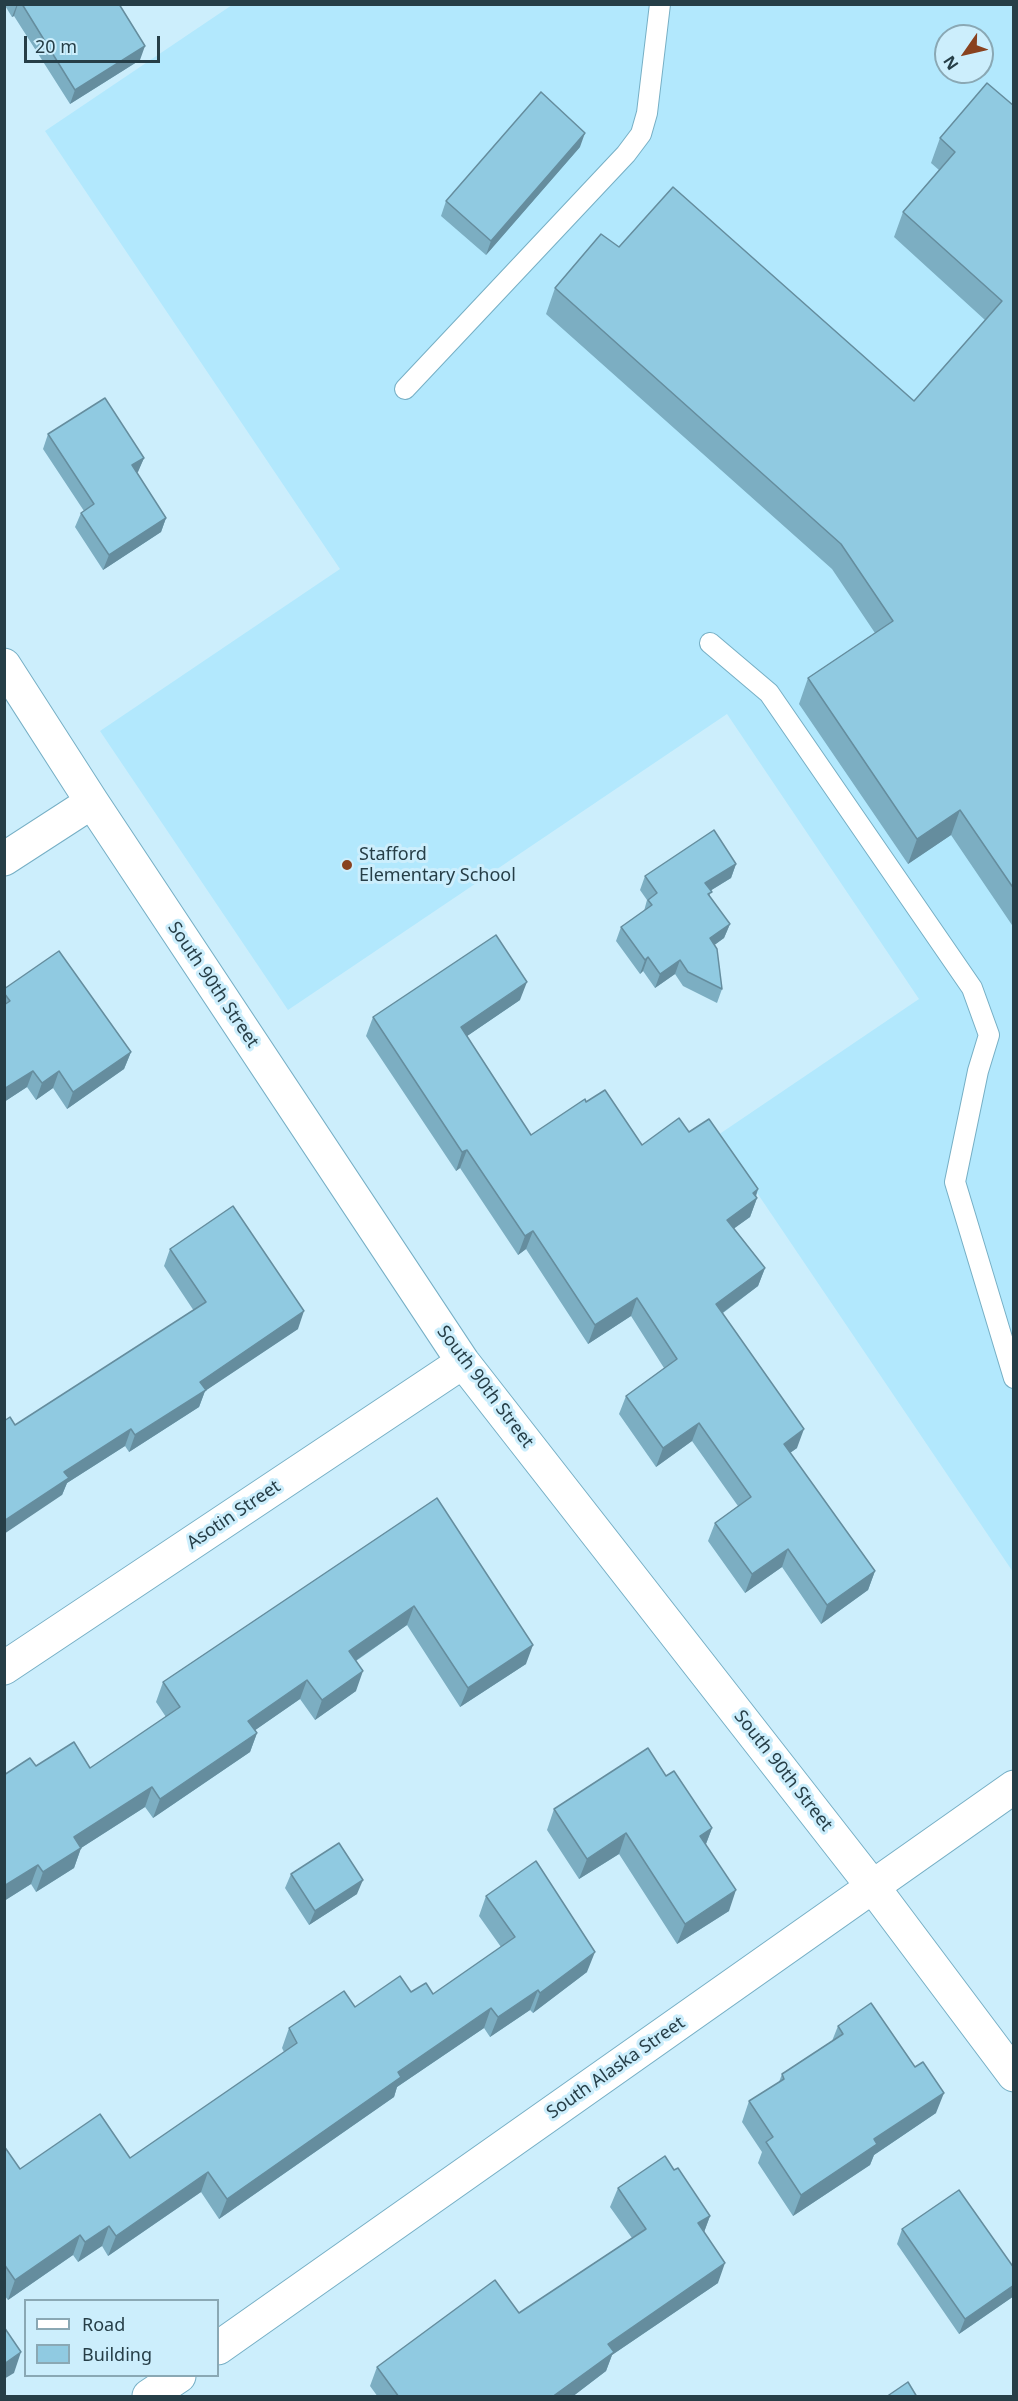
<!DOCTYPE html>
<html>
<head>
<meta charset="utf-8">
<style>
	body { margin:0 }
	#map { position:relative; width:1018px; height:2401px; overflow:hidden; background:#cceefc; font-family:"Noto Sans",sans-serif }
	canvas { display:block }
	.frame { position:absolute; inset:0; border:6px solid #263e47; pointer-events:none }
	.legend { position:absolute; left:24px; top:2299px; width:195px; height:78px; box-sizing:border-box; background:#cceefc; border:2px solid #8aa8b4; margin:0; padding:8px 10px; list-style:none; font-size:18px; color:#263e47 }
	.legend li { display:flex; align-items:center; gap:12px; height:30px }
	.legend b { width:30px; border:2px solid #8aa8b4 }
	.north { position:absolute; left:934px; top:24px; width:60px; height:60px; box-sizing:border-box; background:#cceefc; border:2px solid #8aa8b4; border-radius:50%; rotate:236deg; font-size:16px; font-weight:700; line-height:24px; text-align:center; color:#263e47 }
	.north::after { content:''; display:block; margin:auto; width:21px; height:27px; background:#89421f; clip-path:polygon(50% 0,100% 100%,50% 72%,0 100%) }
	.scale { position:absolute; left:24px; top:36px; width:136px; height:27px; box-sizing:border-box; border:3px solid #263e47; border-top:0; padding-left:8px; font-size:18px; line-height:21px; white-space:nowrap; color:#263e47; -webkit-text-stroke:4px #cceefc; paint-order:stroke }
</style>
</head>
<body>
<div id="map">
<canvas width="1018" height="2401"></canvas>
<div class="frame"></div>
<ul class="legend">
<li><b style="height:8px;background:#fff"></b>Road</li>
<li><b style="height:16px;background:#90cae1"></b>Building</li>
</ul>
<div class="north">N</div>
<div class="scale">20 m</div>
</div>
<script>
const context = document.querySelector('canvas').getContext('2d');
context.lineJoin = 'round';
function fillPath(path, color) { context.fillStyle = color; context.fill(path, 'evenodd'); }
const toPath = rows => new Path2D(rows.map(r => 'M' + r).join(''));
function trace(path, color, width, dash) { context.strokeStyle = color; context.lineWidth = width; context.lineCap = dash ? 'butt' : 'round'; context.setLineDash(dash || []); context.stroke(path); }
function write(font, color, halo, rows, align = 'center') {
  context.font = font + ' "Noto Sans",sans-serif'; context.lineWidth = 6; context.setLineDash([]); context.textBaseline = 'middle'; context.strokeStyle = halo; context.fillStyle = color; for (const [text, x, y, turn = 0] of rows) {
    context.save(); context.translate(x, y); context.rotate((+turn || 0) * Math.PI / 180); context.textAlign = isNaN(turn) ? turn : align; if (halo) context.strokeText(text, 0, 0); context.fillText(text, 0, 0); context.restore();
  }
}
const built = toPath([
	[232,5,1013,5,1013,1572,718,1135,919,999,727,714,288,1010,100,731,340,569,45,131],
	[946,36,982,36,982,72,946,72]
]);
const service = toPath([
	[405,389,626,154,641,134,647,113,660,4],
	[710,643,769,693,972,988,989,1035,978,1071,955,1182,1014,1378]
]);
const minor = toPath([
	[4,665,92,802,463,1362,873,1887,1014,2075],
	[4,859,92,802],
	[4,1668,463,1362],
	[218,2348,1014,1787],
	[149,2396,179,2376]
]);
const wall = toPath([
	[4,4,119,4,140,60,70,104,14,16,12,17],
	[1014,106,1014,928,951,835,908,864,799,704,808,678,875,633,832,569,546,314,555,288,619,247,914,401,985,320,894,237,903,212,939,170,931,163,940,138],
	[580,147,486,255,441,216,446,201],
	[48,434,144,458,137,473,166,518,161,532,103,570,75,527,81,513,84,511,43,449],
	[736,864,731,878,710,891,710,897,730,924,724,938,714,945,722,989,717,1003,683,986,675,974,655,988,643,971,640,974,616,941,621,927,644,911,647,900,640,890,645,876],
	[4,989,131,1052,124,1069,67,1109,53,1088,36,1100,27,1087,4,1102],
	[520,1000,467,1036,531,1135,586,1102,642,1145,689,1132,758,1189,756,1197,757,1198,750,1217,734,1228,765,1268,758,1286,723,1313,797,1448,790,1453,875,1571,868,1590,821,1624,782,1567,745,1593,708,1541,715,1523,738,1506,692,1441,656,1467,619,1414,626,1396,664,1368,631,1316,588,1344,526,1249,518,1255,460,1168,456,1171,366,1036,373,1017],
	[170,1249,298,1329,205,1391,199,1407,129,1452,125,1446,67,1483,62,1495,15,1425,194,1311,164,1266],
	[437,1498,526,1664,460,1707,407,1625,356,1661,356,1691,315,1720,300,1699,255,1730,257,1733,250,1752,153,1818,145,1807,81,1848,74,1868,36,1892,31,1884,4,1901,4,1775,36,1766,90,1768,166,1717,156,1702,163,1682],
	[666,1776,712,1828,706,1844,729,1911,677,1944,619,1854,579,1879,547,1830,554,1809],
	[291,1874,357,1894,309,1925,285,1888],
	[486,1896,587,1972,533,2013,530,2010,490,2037,484,2028,397,2087,394,2097,219,2219,201,2192,108,2256,102,2246,78,2262,73,2255,8,2300,4,2295,4,2146,20,2169,130,2158,284,2052,282,2048,289,2028,355,2007,411,1992,433,1994,501,1947,479,1916],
	[838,2026,936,2113,874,2155,870,2165,793,2216,758,2163,762,2152,742,2122,749,2101,779,2082,782,2074,832,2041],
	[674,2170,710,2216,704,2232,718,2283,612,2355,606,2371,572,2397,378,2397,370,2386,377,2367,519,2313,632,2238,610,2207,618,2188],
	[902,2229,1014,2285,1014,2296,959,2334,897,2244]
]);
const shadedWall = toPath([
	[17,4,18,4,14,16,12,17],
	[145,46,140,60,70,104,75,90],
	[585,133,580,147,486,255,491,241],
	[144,458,138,472,127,480,132,465],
	[166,518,161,532,103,570,109,555],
	[960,810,951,835,908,864,917,839],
	[736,864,731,878,700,897,705,883],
	[730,924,724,938,705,952,710,938],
	[648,957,643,971,640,974,645,960],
	[680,960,675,974,655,988,660,974],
	[527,982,520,1000,454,1045,461,1027],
	[131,1052,124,1069,67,1109,73,1092],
	[33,1071,27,1087,4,1102,4,1089],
	[59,1071,53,1088,36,1100,42,1083],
	[467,1150,460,1168,456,1171,462,1152],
	[758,1189,754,1200,757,1198,750,1217,721,1238,727,1220,753,1193],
	[533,1231,526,1249,518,1255,525,1236],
	[765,1268,758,1286,710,1322,716,1304],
	[637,1298,631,1316,588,1344,595,1325],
	[304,1311,298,1329,205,1391,199,1407,129,1452,135,1435,200,1382],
	[699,1423,692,1441,656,1467,663,1448],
	[131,1429,125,1446,67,1483,62,1495,4,1534,4,1521,64,1472],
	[804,1429,797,1448,777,1462,784,1444],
	[788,1549,782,1567,745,1593,752,1574],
	[875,1571,868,1590,821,1624,827,1605],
	[414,1606,407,1625,342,1670,349,1651],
	[533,1645,526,1664,460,1707,468,1688],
	[363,1671,356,1691,315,1720,322,1700],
	[307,1680,300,1699,241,1740,248,1721],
	[257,1733,250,1752,153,1818,160,1799],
	[152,1787,145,1807,67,1857,74,1837],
	[712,1828,704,1849,700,1836],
	[626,1833,619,1854,579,1879,587,1859],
	[81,1848,74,1868,36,1892,43,1872],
	[38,1865,31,1884,4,1901,4,1886],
	[363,1880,357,1894,309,1925,315,1911],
	[736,1890,729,1911,677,1944,685,1924],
	[595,1952,587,1972,533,2013,540,1993],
	[538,1990,530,2010,490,2037,498,2017],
	[491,2008,484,2028,397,2087,394,2097,219,2219,227,2199,398,2072],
	[944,2093,936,2113,874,2155,870,2165,793,2216,801,2195,874,2139],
	[208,2172,201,2192,108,2256,116,2236],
	[710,2216,703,2235,698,2223],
	[109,2226,102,2246,78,2262,85,2242],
	[80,2235,73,2255,8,2300,15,2280],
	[725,2263,718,2283,612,2355,606,2371,572,2397,552,2397,608,2344],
	[1014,2285,1014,2296,959,2334,965,2319],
	[21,2352,14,2373,4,2379,4,2364]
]);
const building = toPath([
	[22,4,119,4,145,46,75,90,22,4],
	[987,83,1014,106,1014,889,960,810,917,839,808,678,893,621,841,544,555,288,601,234,619,247,673,187,914,401,1002,301,903,212,955,152,940,138,987,83],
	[541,92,585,133,491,241,446,201,541,92],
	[105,398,144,458,132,465,166,518,109,555,81,513,94,504,48,434,105,398],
	[714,830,736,864,705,883,712,892,708,894,730,924,710,938,717,949,722,989,688,972,680,960,660,974,648,957,645,960,621,927,652,905,648,900,657,893,645,876,714,830],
	[496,935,527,982,461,1027,531,1135,585,1099,586,1102,605,1090,642,1145,679,1118,689,1132,709,1119,758,1189,753,1193,757,1198,727,1220,765,1268,716,1304,804,1429,784,1444,875,1571,827,1605,788,1549,752,1574,715,1523,751,1497,699,1423,663,1448,626,1396,677,1359,637,1298,595,1325,533,1231,525,1236,467,1150,462,1152,373,1017,496,935],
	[59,951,131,1052,73,1092,59,1071,42,1083,33,1071,4,1089,4,1005,10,1001,4,993,4,989,59,951],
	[233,1206,304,1311,200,1382,206,1390,135,1435,131,1429,64,1472,69,1478,4,1521,4,1421,10,1417,15,1425,206,1302,170,1249,233,1206],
	[437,1498,533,1645,468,1688,414,1606,349,1651,363,1671,322,1700,307,1680,248,1721,257,1733,160,1799,152,1787,74,1837,81,1848,43,1872,38,1865,4,1886,4,1775,30,1758,36,1766,74,1742,90,1768,180,1707,163,1682,437,1498],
	[648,1748,666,1776,674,1771,712,1828,700,1836,736,1890,685,1924,626,1833,587,1859,554,1809,648,1748],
	[339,1843,363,1880,315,1911,291,1874,339,1843],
	[536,1861,595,1952,540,1993,538,1990,498,2017,491,2008,398,2072,401,2077,227,2199,208,2172,116,2236,109,2226,85,2242,80,2235,15,2280,4,2264,4,2146,20,2169,100,2114,130,2158,297,2043,289,2028,344,1991,355,2007,400,1976,411,1992,426,1983,433,1994,515,1937,486,1896,536,1861],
	[871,2003,915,2067,923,2062,944,2093,874,2139,877,2144,801,2195,766,2142,773,2137,749,2101,784,2079,782,2074,843,2034,838,2026,871,2003],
	[665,2156,674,2170,678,2168,710,2216,698,2223,725,2263,608,2344,614,2352,552,2397,399,2397,377,2367,495,2280,519,2313,646,2229,618,2188,665,2156],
	[959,2190,1014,2268,1014,2285,965,2319,902,2229,959,2190],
	[4,2327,21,2352,4,2364,4,2327],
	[908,2382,917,2397,886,2397,908,2382]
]);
const markers = [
	[347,865,6,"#89421f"]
];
const poiNames = [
	["Stafford",359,855],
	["Elementary School",359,876]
];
const streetNames = [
	["South 90th Street",213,985,56],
	["South 90th Street",485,1387,53],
	["Asotin Street",234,1515,-34],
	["South 90th Street",783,1771,52],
	["South Alaska Street",616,2068,-35]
];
fillPath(built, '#b2e8fd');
trace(service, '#76afc5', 22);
trace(minor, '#76afc5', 35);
trace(service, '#fff', 20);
trace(minor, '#fff', 33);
fillPath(wall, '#7caec2');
fillPath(shadedWall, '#658d9e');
fillPath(building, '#90cae1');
trace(building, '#658d9e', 1.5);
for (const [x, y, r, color] of markers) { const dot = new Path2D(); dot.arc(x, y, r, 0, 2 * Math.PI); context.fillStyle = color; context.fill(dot); trace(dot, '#cceefc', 2); }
write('18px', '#263e47', '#cceefc', poiNames, 'left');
write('18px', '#263e47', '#cceefc', streetNames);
</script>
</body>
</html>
